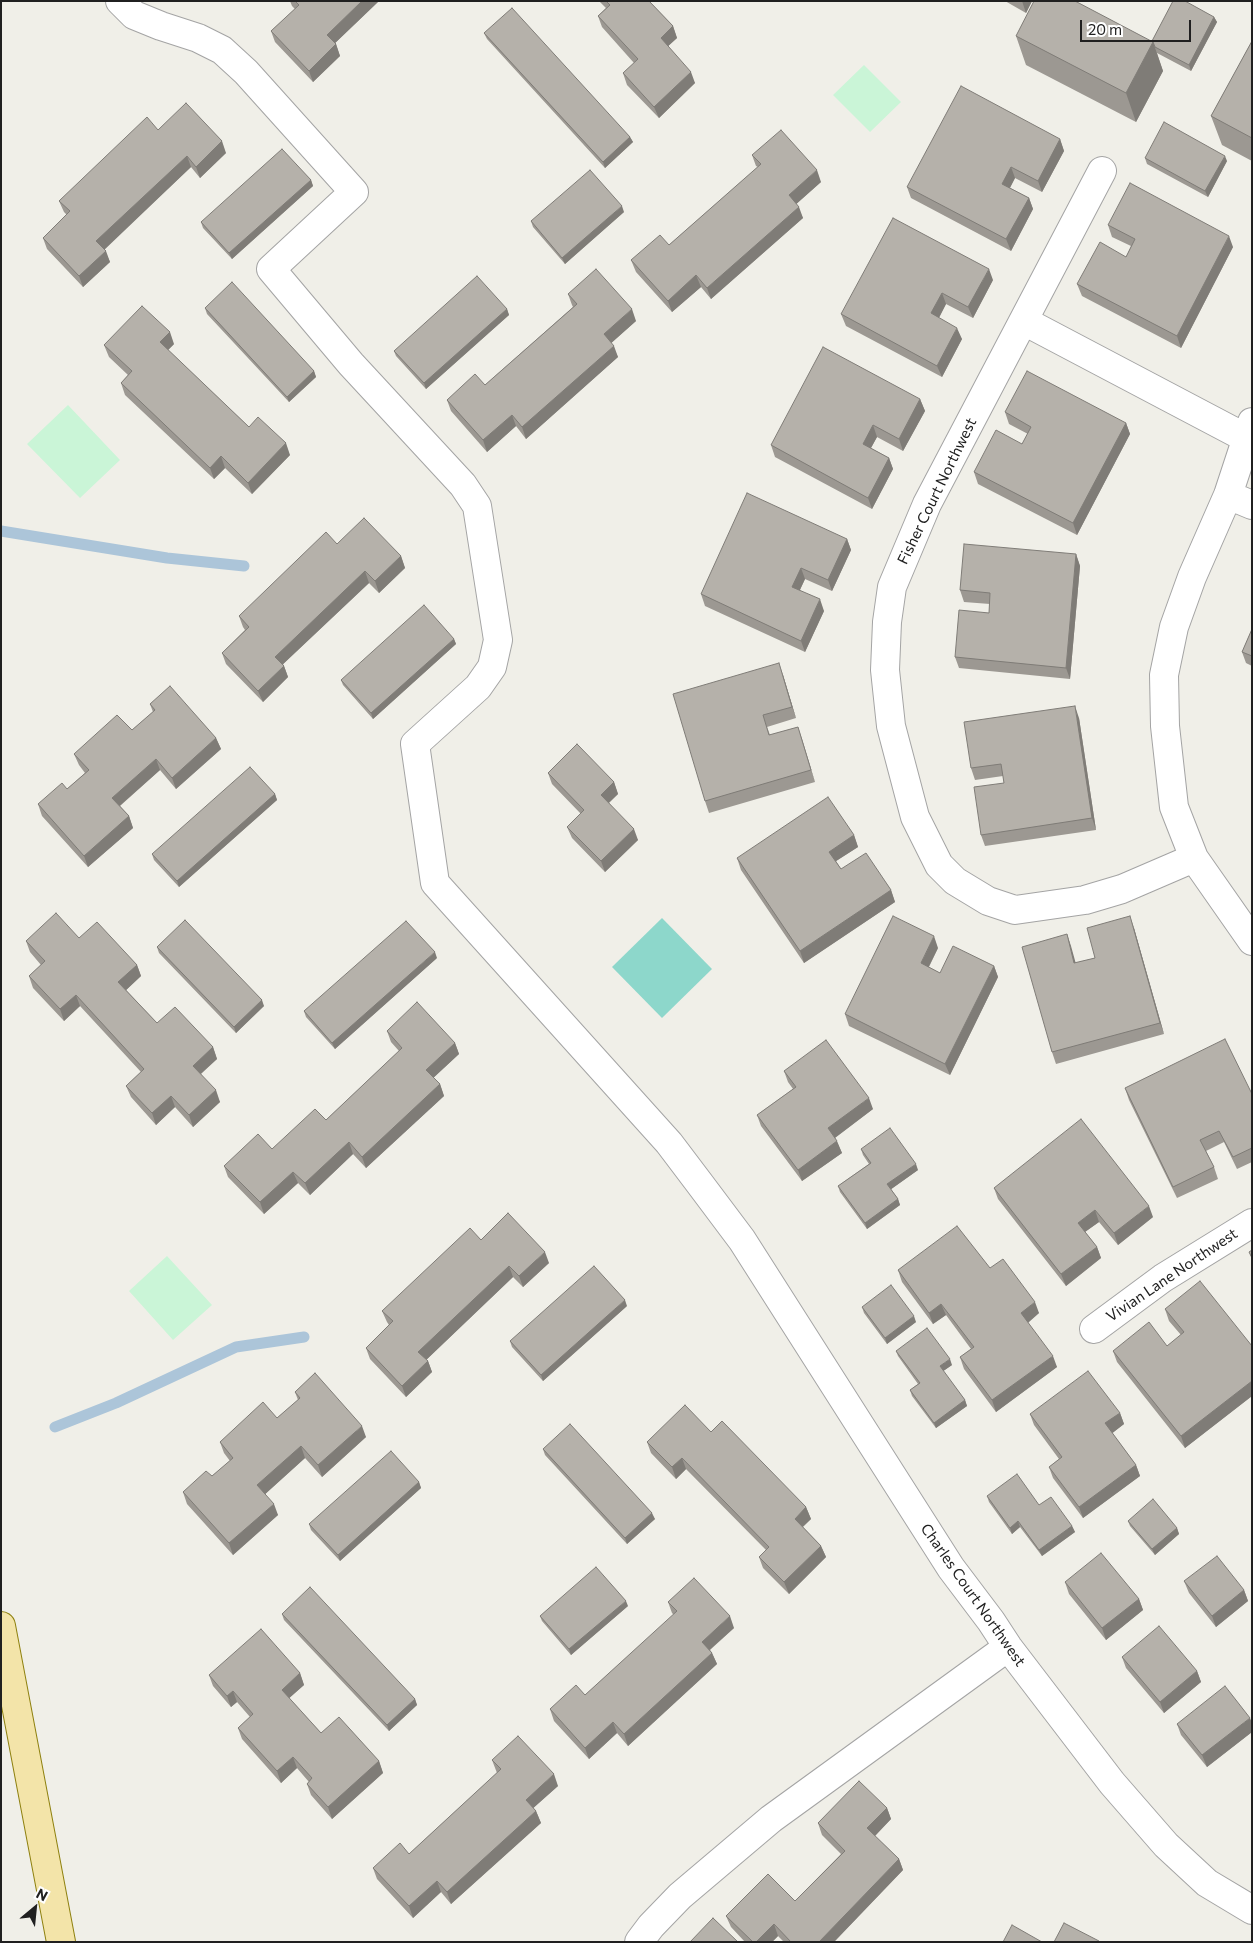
<!DOCTYPE html>
<html>
<head>
<meta charset="utf-8">
<style>
	body { margin:0 }
	#map { position:relative; width:1253px; height:1943px; overflow:hidden; background:#f0efe8; font-family:Commissioner,sans-serif }
	canvas { display:block }
	.frame { position:absolute; inset:0; border:2px solid #202020; pointer-events:none }
	.north { position:absolute; left:10px; top:1883px; width:50px; height:50px; -webkit-text-stroke:4px #fff; paint-order:stroke; rotate:28deg; font-size:14px; font-weight:700; line-height:20px; text-align:center; color:#202020 }
	.north::after { content:''; display:block; margin:auto; width:18px; height:22px; background:#202020; clip-path:polygon(50% 0,100% 100%,50% 72%,0 100%) }
	.scale { position:absolute; left:1080px; top:20px; width:111px; height:22px; box-sizing:border-box; border:2px solid #202020; border-top:0; padding-left:6px; font-size:15px; line-height:18px; white-space:nowrap; color:#202020; -webkit-text-stroke:4px #fff; paint-order:stroke }
</style>
</head>
<body>
<div id="map">
<canvas width="1253" height="1943"></canvas>
<div class="frame"></div>
<div class="north">N</div>
<div class="scale">20 m</div>
</div>
<script>
const context = document.querySelector('canvas').getContext('2d');
context.lineJoin = 'round';
function fillPath(path, color) { context.fillStyle = color; context.fill(path, 'evenodd'); }
const toPath = rows => new Path2D(rows.map(r => 'M' + r).join(''));
function trace(path, color, width, dash) { context.strokeStyle = color; context.lineWidth = width; context.lineCap = dash ? 'butt' : 'round'; context.setLineDash(dash || []); context.stroke(path); }
function write(font, color, halo, rows, align = 'center') {
  context.font = font + ' Commissioner,sans-serif'; context.lineWidth = 4; context.setLineDash([]); context.textBaseline = 'middle'; context.strokeStyle = halo; context.fillStyle = color; for (const [text, x, y, turn = 0] of rows) {
    context.save(); context.translate(x, y); context.rotate((+turn || 0) * Math.PI / 180); context.textAlign = isNaN(turn) ? turn : align; if (halo) context.strokeText(text, 0, 0); context.fillText(text, 0, 0); context.restore();
  }
}
const park = toPath([
	[864,65,901,102,870,132,833,95],
	[68,405,120,460,80,498,27,444],
	[167,1256,212,1305,173,1340,129,1291]
]);
const pitch = toPath([
	[662,918,712,969,662,1018,612,967]
]);
const stream = toPath([
	[1,531,167,558,244,566],
	[55,1427,116,1403,236,1347,304,1337]
]);
const minor = toPath([
	[120,1,134,15,161,26,198,38,222,50,246,72,354,192,271,269,351,364,463,485,477,506,498,640,492,667,478,687,415,744,435,883,669,1143,700,1184,742,1240,951,1568,991,1621,1008,1647,1112,1783,1166,1845,1207,1883,1252,1910],
	[1102,171,927,504,892,587,887,622,885,670,891,726,915,817,939,865,955,881,988,901,1015,910,1085,900,1122,889,1194,858],
	[1024,321,1246,438],
	[1252,422,1228,495,1192,577,1174,627,1164,675,1165,726,1174,807,1194,858,1252,941],
	[1228,495,1252,505],
	[1094,1329,1163,1278,1252,1223],
	[639,1942,651,1926,680,1896,771,1819,1008,1647]
]);
const major = toPath([
	[1,1626,61,1942]
]);
const wall = toPath([
	[290,1,379,1,335,43,336,44,340,56,313,82,275,42,271,31,295,9,292,6],
	[599,1,649,1,673,26,677,38,668,46,695,83,659,118,627,85,623,73,634,63,602,27,598,16,606,8],
	[1005,1,1032,1,1026,13],
	[1214,17,1217,22,1191,71,1157,53,1163,71,1136,122,1026,65,1016,36,1152,41],
	[484,33,630,137,633,142,605,168,487,39],
	[1252,41,1252,161,1222,145,1211,116],
	[158,130,226,153,200,178,191,167,104,249,110,262,83,287,47,249,43,238,67,215,64,212,59,201],
	[1060,139,1064,151,1042,192,1015,178,1010,188,1029,198,1033,209,1011,251,911,198,907,187],
	[752,155,821,182,796,204,803,218,711,299,701,287,672,312,636,272,631,260,669,245,758,167,756,166],
	[1145,158,1227,161,1208,197,1147,164],
	[311,180,313,186,232,259,203,228,201,222],
	[624,212,565,264,533,227,531,221],
	[1108,225,1233,247,1181,348,1082,296,1077,284,1126,257,1131,246,1112,237],
	[993,280,973,318,946,304,939,318,962,339,942,377,846,326,841,314],
	[568,294,636,321,611,343,618,357,526,439,516,426,487,452,451,411,447,400,485,385,573,307,572,305],
	[205,308,314,371,316,377,289,402,207,314],
	[507,309,509,315,426,389,396,356,394,351],
	[174,344,168,350,249,427,290,455,252,494,225,468,214,479,125,395,121,383,128,375,109,357,104,345],
	[920,399,925,411,903,451,877,437,871,448,889,458,893,469,872,509,775,457,771,445],
	[1005,412,1126,423,1130,434,1077,535,978,484,974,472,1022,444,1028,434,1009,424],
	[847,539,851,550,832,591,805,579,800,590,824,611,805,652,705,606,701,594],
	[337,544,401,556,405,568,379,593,369,583,283,664,284,666,288,677,263,702,226,664,222,653,245,630,243,627,239,616],
	[1076,554,1080,566,1070,679,959,668,955,657,989,613,990,604,964,602,960,590],
	[1252,629,1252,666,1246,663,1242,652],
	[454,639,456,644,373,719,343,685,341,680],
	[783,675,796,718,767,727,770,735,798,727,815,782,709,813,705,801],
	[150,704,216,738,221,749,176,789,160,770,120,806,129,816,133,828,88,867,42,816,38,804,67,789,85,773,79,765,74,754,132,730,153,712],
	[1079,718,1096,830,985,846,981,835,1004,783,1003,776,975,780,971,768],
	[548,773,614,782,618,794,609,803,638,840,605,872,572,838,567,827,581,814,552,784],
	[275,794,277,800,179,887,154,860,152,854],
	[854,835,858,847,836,861,841,869,891,890,895,902,804,963,741,870,737,858],
	[1134,928,1164,1034,1056,1064,1052,1052,1067,934,1075,963,1095,958],
	[79,938,137,965,141,976,126,990,157,1023,213,1047,217,1059,201,1074,220,1102,193,1127,175,1107,156,1125,131,1097,126,1086,141,1072,80,1006,64,1021,33,988,29,976,41,965,30,952,26,941],
	[157,947,264,1006,236,1033,159,953],
	[938,948,929,967,940,973,994,966,998,977,950,1075,849,1026,845,1014],
	[437,958,335,1049,306,1017,304,1011],
	[387,1031,455,1043,459,1054,433,1078,440,1084,444,1096,366,1168,353,1154,310,1195,298,1183,264,1214,228,1177,224,1166,272,1149,326,1120,399,1051,391,1042],
	[784,1071,873,1109,835,1138,842,1153,802,1181,761,1126,757,1115,793,1089,788,1082],
	[1125,1088,1252,1094,1252,1162,1237,1169,1224,1142,1206,1151,1214,1167,1218,1179,1177,1198,1129,1100],
	[861,1149,918,1170,891,1189,898,1199,900,1205,867,1229,840,1192,838,1186,869,1164,863,1155],
	[994,1188,1153,1217,1118,1245,1099,1222,1085,1232,1097,1247,1101,1258,1066,1286,998,1199],
	[481,1240,549,1263,523,1287,513,1277,426,1360,428,1361,432,1372,406,1397,370,1359,366,1348,389,1325,387,1322,382,1311],
	[990,1268,1039,1313,1028,1323,1057,1367,996,1412,964,1369,960,1357,971,1349,946,1315,933,1324,902,1282,898,1270],
	[627,1306,543,1381,512,1347,510,1341],
	[862,1307,916,1322,887,1344,864,1313],
	[1165,1309,1252,1346,1252,1396,1185,1448,1117,1362,1113,1351,1167,1346,1181,1335,1169,1321],
	[896,1351,952,1365,943,1371,965,1400,967,1406,936,1428,912,1396,910,1390,918,1384,898,1356],
	[295,1392,366,1437,322,1477,305,1458,265,1494,278,1515,233,1555,187,1504,183,1492,212,1476,230,1461,224,1453,220,1442,277,1418,298,1400],
	[1120,1413,1124,1424,1112,1433,1136,1465,1140,1476,1083,1518,1053,1478,1049,1467,1059,1459,1034,1425,1030,1414],
	[711,1432,806,1507,811,1519,803,1527,821,1546,826,1557,789,1594,763,1568,759,1557,766,1550,686,1469,676,1479,651,1453,647,1442],
	[543,1449,655,1519,627,1544,545,1455],
	[419,1482,421,1488,340,1561,311,1530,309,1524],
	[987,1496,1039,1505,1072,1526,1075,1532,1042,1556,1020,1527,1012,1534,989,1502],
	[1128,1521,1177,1528,1179,1534,1155,1555,1130,1526],
	[1184,1581,1244,1590,1248,1601,1216,1627,1189,1593],
	[1065,1582,1139,1599,1143,1610,1106,1640,1069,1594],
	[668,1602,734,1628,710,1650,712,1653,717,1664,628,1746,617,1733,589,1759,554,1721,550,1709,585,1695,674,1615,672,1613],
	[628,1606,571,1655,542,1621,540,1616],
	[282,1614,415,1699,417,1705,389,1731,284,1620],
	[1122,1657,1197,1671,1201,1682,1164,1713,1126,1668],
	[300,1673,304,1685,289,1698,321,1733,379,1761,383,1773,332,1819,311,1795,307,1784,309,1782,297,1768,281,1783,242,1739,238,1728,250,1717,237,1702,231,1707,213,1686,209,1675],
	[1252,1723,1252,1732,1207,1767,1181,1735,1177,1724],
	[492,1760,558,1786,533,1808,536,1811,541,1823,451,1904,441,1892,413,1918,377,1879,373,1868,409,1854,497,1773],
	[887,1808,891,1819,875,1836,899,1859,903,1870,834,1942,784,1942,778,1936,772,1942,745,1942,731,1927,726,1916,795,1901,841,1854,822,1835,818,1823]
]);
const shadedWall = toPath([
	[362,1,379,1,331,47,327,35],
	[1022,1,1032,1,1026,13],
	[1214,17,1217,22,1191,71,1189,65],
	[673,26,677,38,665,49,661,38],
	[1153,42,1163,71,1136,122,1126,93],
	[336,44,340,56,313,82,309,71],
	[691,72,695,83,659,118,654,107],
	[630,137,633,142,605,168,603,162],
	[1060,139,1064,151,1042,192,1038,181],
	[222,141,226,153,200,178,196,167],
	[187,156,191,167,101,253,96,241],
	[1225,156,1227,161,1208,197,1205,191],
	[1011,167,1015,178,1006,195,1002,184],
	[817,170,821,182,793,207,789,195],
	[311,180,313,186,232,259,229,253],
	[1029,198,1033,209,1011,251,1006,239],
	[622,206,624,212,565,264,562,258],
	[799,207,803,218,711,299,707,288],
	[1229,236,1233,247,1181,348,1177,336],
	[106,251,110,262,83,287,79,276],
	[989,269,993,280,973,318,968,307],
	[696,275,701,287,672,312,668,301],
	[942,293,946,304,935,325,931,313],
	[507,309,509,315,426,389,424,383],
	[632,309,636,321,608,346,604,334],
	[957,328,962,339,942,377,937,366],
	[170,332,174,344,164,354,160,342],
	[614,346,618,357,526,439,522,427],
	[314,371,316,377,289,402,287,397],
	[920,399,925,411,903,451,899,439],
	[512,415,516,426,487,452,483,440],
	[1126,423,1130,434,1077,535,1073,523],
	[873,425,877,437,867,455,863,444],
	[286,443,290,455,252,494,248,483],
	[221,456,225,468,214,479,210,468],
	[889,458,893,469,872,509,868,498],
	[847,539,851,550,832,591,828,580],
	[1076,554,1080,566,1070,679,1066,668],
	[401,556,405,568,379,593,375,581],
	[801,568,805,579,796,598,792,587],
	[365,571,369,583,279,668,275,657],
	[820,599,824,611,805,652,801,641],
	[454,639,456,644,373,719,371,713],
	[779,663,783,675,796,718,792,707],
	[284,666,288,677,263,702,258,691],
	[1075,706,1079,718,1096,830,1092,818],
	[798,727,802,739,815,782,811,770],
	[216,738,221,749,176,789,172,778],
	[156,759,160,770,116,809,112,798],
	[614,782,618,794,605,806,601,795],
	[275,794,277,800,179,887,177,881],
	[129,816,133,828,88,867,84,856],
	[634,829,638,840,605,872,601,861],
	[854,835,858,847,833,863,829,852],
	[891,890,895,902,804,963,800,951],
	[1130,916,1134,928,1164,1034,1160,1023],
	[1067,934,1071,946,1079,975,1074,963],
	[934,936,938,948,925,974,921,963],
	[435,952,437,958,335,1049,332,1043],
	[137,965,141,976,123,993,118,982],
	[994,966,998,977,950,1075,945,1064],
	[76,995,80,1006,64,1021,60,1009],
	[262,1000,264,1006,236,1033,234,1027],
	[455,1043,459,1054,430,1081,426,1070],
	[213,1047,217,1059,197,1077,193,1066],
	[440,1084,444,1096,366,1168,362,1157],
	[216,1090,220,1102,193,1127,189,1115],
	[171,1096,175,1107,156,1125,152,1113],
	[869,1098,873,1109,832,1140,828,1128],
	[837,1141,842,1153,802,1181,798,1170],
	[349,1142,353,1154,310,1195,305,1183],
	[916,1164,918,1170,890,1190,887,1184],
	[293,1172,298,1183,264,1214,260,1202],
	[898,1199,900,1205,867,1229,865,1223],
	[1149,1206,1153,1217,1118,1245,1114,1233],
	[1095,1210,1099,1222,1082,1234,1078,1223],
	[1097,1247,1101,1258,1066,1286,1061,1274],
	[545,1252,549,1263,523,1287,519,1276],
	[509,1266,513,1277,423,1363,418,1352],
	[625,1300,627,1306,543,1381,541,1375],
	[1035,1302,1039,1313,1025,1325,1021,1313],
	[941,1304,946,1315,933,1324,929,1313],
	[914,1316,916,1322,887,1344,885,1338],
	[1053,1356,1057,1367,996,1412,992,1400],
	[950,1359,952,1365,942,1372,940,1366],
	[428,1361,432,1372,406,1397,402,1386],
	[1252,1381,1252,1396,1185,1448,1181,1436],
	[965,1400,967,1406,936,1428,934,1423],
	[1120,1413,1124,1424,1110,1435,1105,1423],
	[362,1426,366,1437,322,1477,318,1465],
	[301,1446,305,1458,262,1497,257,1485],
	[682,1458,686,1469,676,1479,672,1467],
	[1136,1465,1140,1476,1083,1518,1079,1507],
	[419,1482,421,1488,340,1561,338,1555],
	[274,1504,278,1515,233,1555,229,1543],
	[806,1507,811,1519,799,1530,795,1519],
	[652,1513,655,1519,627,1544,625,1538],
	[1018,1521,1020,1527,1012,1534,1010,1528],
	[1072,1526,1075,1532,1042,1556,1039,1550],
	[1177,1528,1179,1534,1155,1555,1152,1549],
	[821,1546,826,1557,789,1594,784,1582],
	[1244,1590,1248,1601,1216,1627,1212,1616],
	[1139,1599,1143,1610,1106,1640,1102,1628],
	[626,1601,628,1606,571,1655,569,1649],
	[730,1616,734,1628,706,1653,702,1642],
	[712,1653,717,1664,628,1746,624,1734],
	[1197,1671,1201,1682,1164,1713,1160,1702],
	[300,1673,304,1685,286,1701,282,1690],
	[233,1691,237,1702,231,1707,227,1696],
	[415,1699,417,1705,389,1731,387,1725],
	[1250,1718,1252,1723,1252,1732,1207,1767,1202,1755],
	[613,1722,617,1733,589,1759,585,1748],
	[293,1757,297,1768,281,1783,277,1771],
	[379,1761,383,1773,332,1819,328,1807],
	[554,1774,558,1786,530,1811,526,1800],
	[887,1808,891,1819,872,1839,867,1828],
	[536,1811,541,1823,451,1904,447,1892],
	[899,1859,903,1870,834,1942,819,1942],
	[437,1881,441,1892,413,1918,409,1906],
	[774,1924,778,1936,772,1942,756,1942]
]);
const building = toPath([
	[295,1,362,1,327,35,336,44,309,71,271,31,299,5,295,1],
	[606,1,649,1,673,26,661,38,691,72,654,107,623,73,638,59,598,16,610,5,606,1],
	[1034,1,1075,1,1153,42,1126,93,1016,36,1034,1],
	[1173,1,1185,1,1214,17,1189,65,1155,47,1153,42,1152,41,1173,1],
	[512,8,630,137,603,162,484,33,512,8],
	[1252,41,1252,138,1211,116,1252,41],
	[961,86,1060,139,1038,181,1011,167,1002,184,1029,198,1006,239,907,187,961,86],
	[186,103,222,141,196,167,187,156,96,241,106,251,79,276,43,238,70,211,59,201,147,117,158,130,186,103],
	[1164,122,1225,156,1205,191,1145,158,1164,122],
	[781,130,817,170,789,195,799,207,707,288,696,275,668,301,631,260,660,235,669,245,761,164,752,155,781,130],
	[282,149,311,180,229,253,201,222,282,149],
	[590,170,622,206,562,258,531,221,590,170],
	[1130,183,1229,236,1177,336,1077,284,1100,242,1126,257,1135,239,1108,225,1130,183],
	[893,218,989,269,968,307,942,293,931,313,957,328,937,366,841,314,893,218],
	[596,269,632,309,604,334,614,346,522,427,512,415,483,440,447,400,475,374,485,385,577,304,568,294,596,269],
	[477,276,507,309,424,383,394,351,477,276],
	[232,282,314,371,287,397,205,308,232,282],
	[142,306,170,332,160,342,249,427,258,417,286,443,248,483,221,456,210,468,121,383,132,371,104,345,142,306],
	[823,347,920,399,899,439,873,425,863,444,889,458,868,498,771,445,823,347],
	[1027,371,1126,423,1073,523,974,472,996,430,1022,444,1031,427,1005,412,1027,371],
	[747,493,847,539,828,580,801,568,792,587,820,599,801,641,701,594,747,493],
	[364,518,401,556,375,581,365,571,275,657,284,666,258,691,222,653,249,627,239,616,326,532,337,544,364,518],
	[964,544,1076,554,1066,668,955,657,959,610,989,613,990,593,960,590,964,544],
	[424,605,454,639,371,713,341,680,424,605],
	[1252,629,1252,656,1242,652,1252,629],
	[779,663,792,707,763,715,769,735,798,727,811,770,705,801,673,694,779,663],
	[170,686,216,738,172,778,156,759,112,798,129,816,84,856,38,804,62,783,67,789,89,770,74,754,117,715,132,730,155,710,150,704,170,686],
	[1075,706,1092,818,981,835,974,787,1004,783,1001,764,971,768,964,722,1075,706],
	[577,744,614,782,601,795,634,829,601,861,567,827,584,810,548,773,577,744],
	[250,767,275,794,177,881,152,854,250,767],
	[828,797,854,835,829,852,841,869,866,853,891,890,800,951,737,858,828,797],
	[56,913,79,938,97,922,137,965,118,982,157,1023,175,1007,213,1047,193,1066,216,1090,189,1115,171,1096,152,1113,126,1086,144,1069,76,995,60,1009,29,976,45,961,26,941,56,913],
	[893,916,934,936,921,963,940,973,953,946,994,966,945,1064,845,1014,893,916],
	[1130,916,1160,1023,1052,1052,1022,947,1067,934,1074,963,1095,958,1087,928,1130,916],
	[185,920,262,1000,234,1027,157,947,185,920],
	[406,921,435,952,332,1043,304,1011,406,921],
	[417,1002,455,1043,426,1070,440,1084,362,1157,349,1142,305,1183,293,1172,260,1202,224,1166,258,1134,272,1149,315,1109,326,1120,402,1048,387,1031,417,1002],
	[1225,1039,1252,1094,1252,1148,1233,1157,1219,1131,1200,1140,1214,1167,1173,1187,1125,1088,1225,1039],
	[826,1040,869,1098,828,1128,837,1141,798,1170,757,1115,796,1087,784,1071,826,1040],
	[1081,1119,1149,1206,1114,1233,1095,1210,1078,1223,1097,1247,1061,1274,994,1188,1081,1119],
	[890,1128,916,1164,887,1184,898,1199,865,1223,838,1186,871,1163,861,1149,890,1128],
	[508,1213,545,1252,519,1276,509,1266,418,1352,428,1361,402,1386,366,1348,393,1321,382,1311,470,1228,481,1240,508,1213],
	[957,1226,990,1268,1003,1259,1035,1302,1021,1313,1053,1356,992,1400,960,1357,974,1347,941,1304,929,1313,898,1270,957,1226],
	[1252,1250,1252,1258,1249,1252,1252,1250],
	[594,1266,625,1300,541,1375,510,1341,594,1266],
	[1200,1281,1252,1346,1252,1381,1181,1436,1113,1351,1149,1322,1167,1346,1184,1332,1165,1309,1200,1281],
	[891,1285,914,1316,885,1338,862,1307,891,1285],
	[927,1328,950,1359,940,1366,965,1400,934,1423,910,1390,920,1383,896,1351,927,1328],
	[1088,1371,1120,1413,1105,1423,1136,1465,1079,1507,1049,1467,1062,1457,1030,1414,1088,1371],
	[315,1373,362,1426,318,1465,301,1446,257,1485,274,1504,229,1543,183,1492,206,1471,212,1476,233,1458,220,1442,263,1402,277,1418,300,1398,295,1392,315,1373],
	[685,1405,711,1432,722,1421,806,1507,795,1519,821,1546,784,1582,759,1557,769,1547,682,1458,672,1467,647,1442,685,1405],
	[570,1424,652,1513,625,1538,543,1449,570,1424],
	[391,1451,419,1482,338,1555,309,1524,391,1451],
	[1017,1474,1039,1505,1051,1497,1072,1526,1039,1550,1018,1521,1010,1528,987,1496,1017,1474],
	[1153,1499,1177,1528,1152,1549,1128,1521,1153,1499],
	[1101,1553,1139,1599,1102,1628,1065,1582,1101,1553],
	[1217,1556,1244,1590,1212,1616,1184,1581,1217,1556],
	[596,1567,626,1601,569,1649,540,1616,596,1567],
	[694,1578,730,1616,702,1642,712,1653,624,1734,613,1722,585,1748,550,1709,576,1685,585,1695,677,1611,668,1602,694,1578],
	[310,1587,415,1699,387,1725,282,1614,310,1587],
	[1159,1626,1197,1671,1160,1702,1122,1657,1159,1626],
	[261,1629,300,1673,282,1690,321,1733,339,1717,379,1761,328,1807,307,1784,312,1778,293,1757,277,1771,238,1728,253,1714,233,1691,227,1696,209,1675,261,1629],
	[1225,1686,1250,1718,1202,1755,1177,1724,1225,1686],
	[518,1736,554,1774,526,1800,536,1811,447,1892,437,1881,409,1906,373,1868,400,1843,409,1854,501,1769,492,1760,518,1736],
	[859,1781,887,1808,867,1828,899,1859,819,1942,791,1942,774,1924,756,1942,753,1942,726,1916,768,1874,795,1901,845,1851,818,1823,859,1781],
	[713,1918,738,1942,690,1942,713,1918],
	[1064,1923,1099,1941,1098,1942,1054,1942,1064,1923],
	[1012,1925,1042,1942,1003,1942,1012,1925]
]);
const streetNames = [
	["Fisher Court Northwest",937,491,-64],
	["Vivian Lane Northwest",1172,1275,-34],
	["Charles Court Northwest",973,1595,55]
];
fillPath(park, '#caf5d7');
fillPath(pitch, '#8dd7cb');
trace(stream, '#acc5d9', 11);
trace(minor, '#a4a4a4', 30);
trace(major, '#8e800f', 30);
trace(minor, '#fff', 28);
trace(major, '#f3e4a9', 28);
fillPath(wall, '#9c9892');
fillPath(shadedWall, '#7f7c77');
fillPath(building, '#b5b1aa');
trace(building, '#7f7c77', 1);
write('15px', '#202020', '#fff', streetNames);
</script>
</body>
</html>
